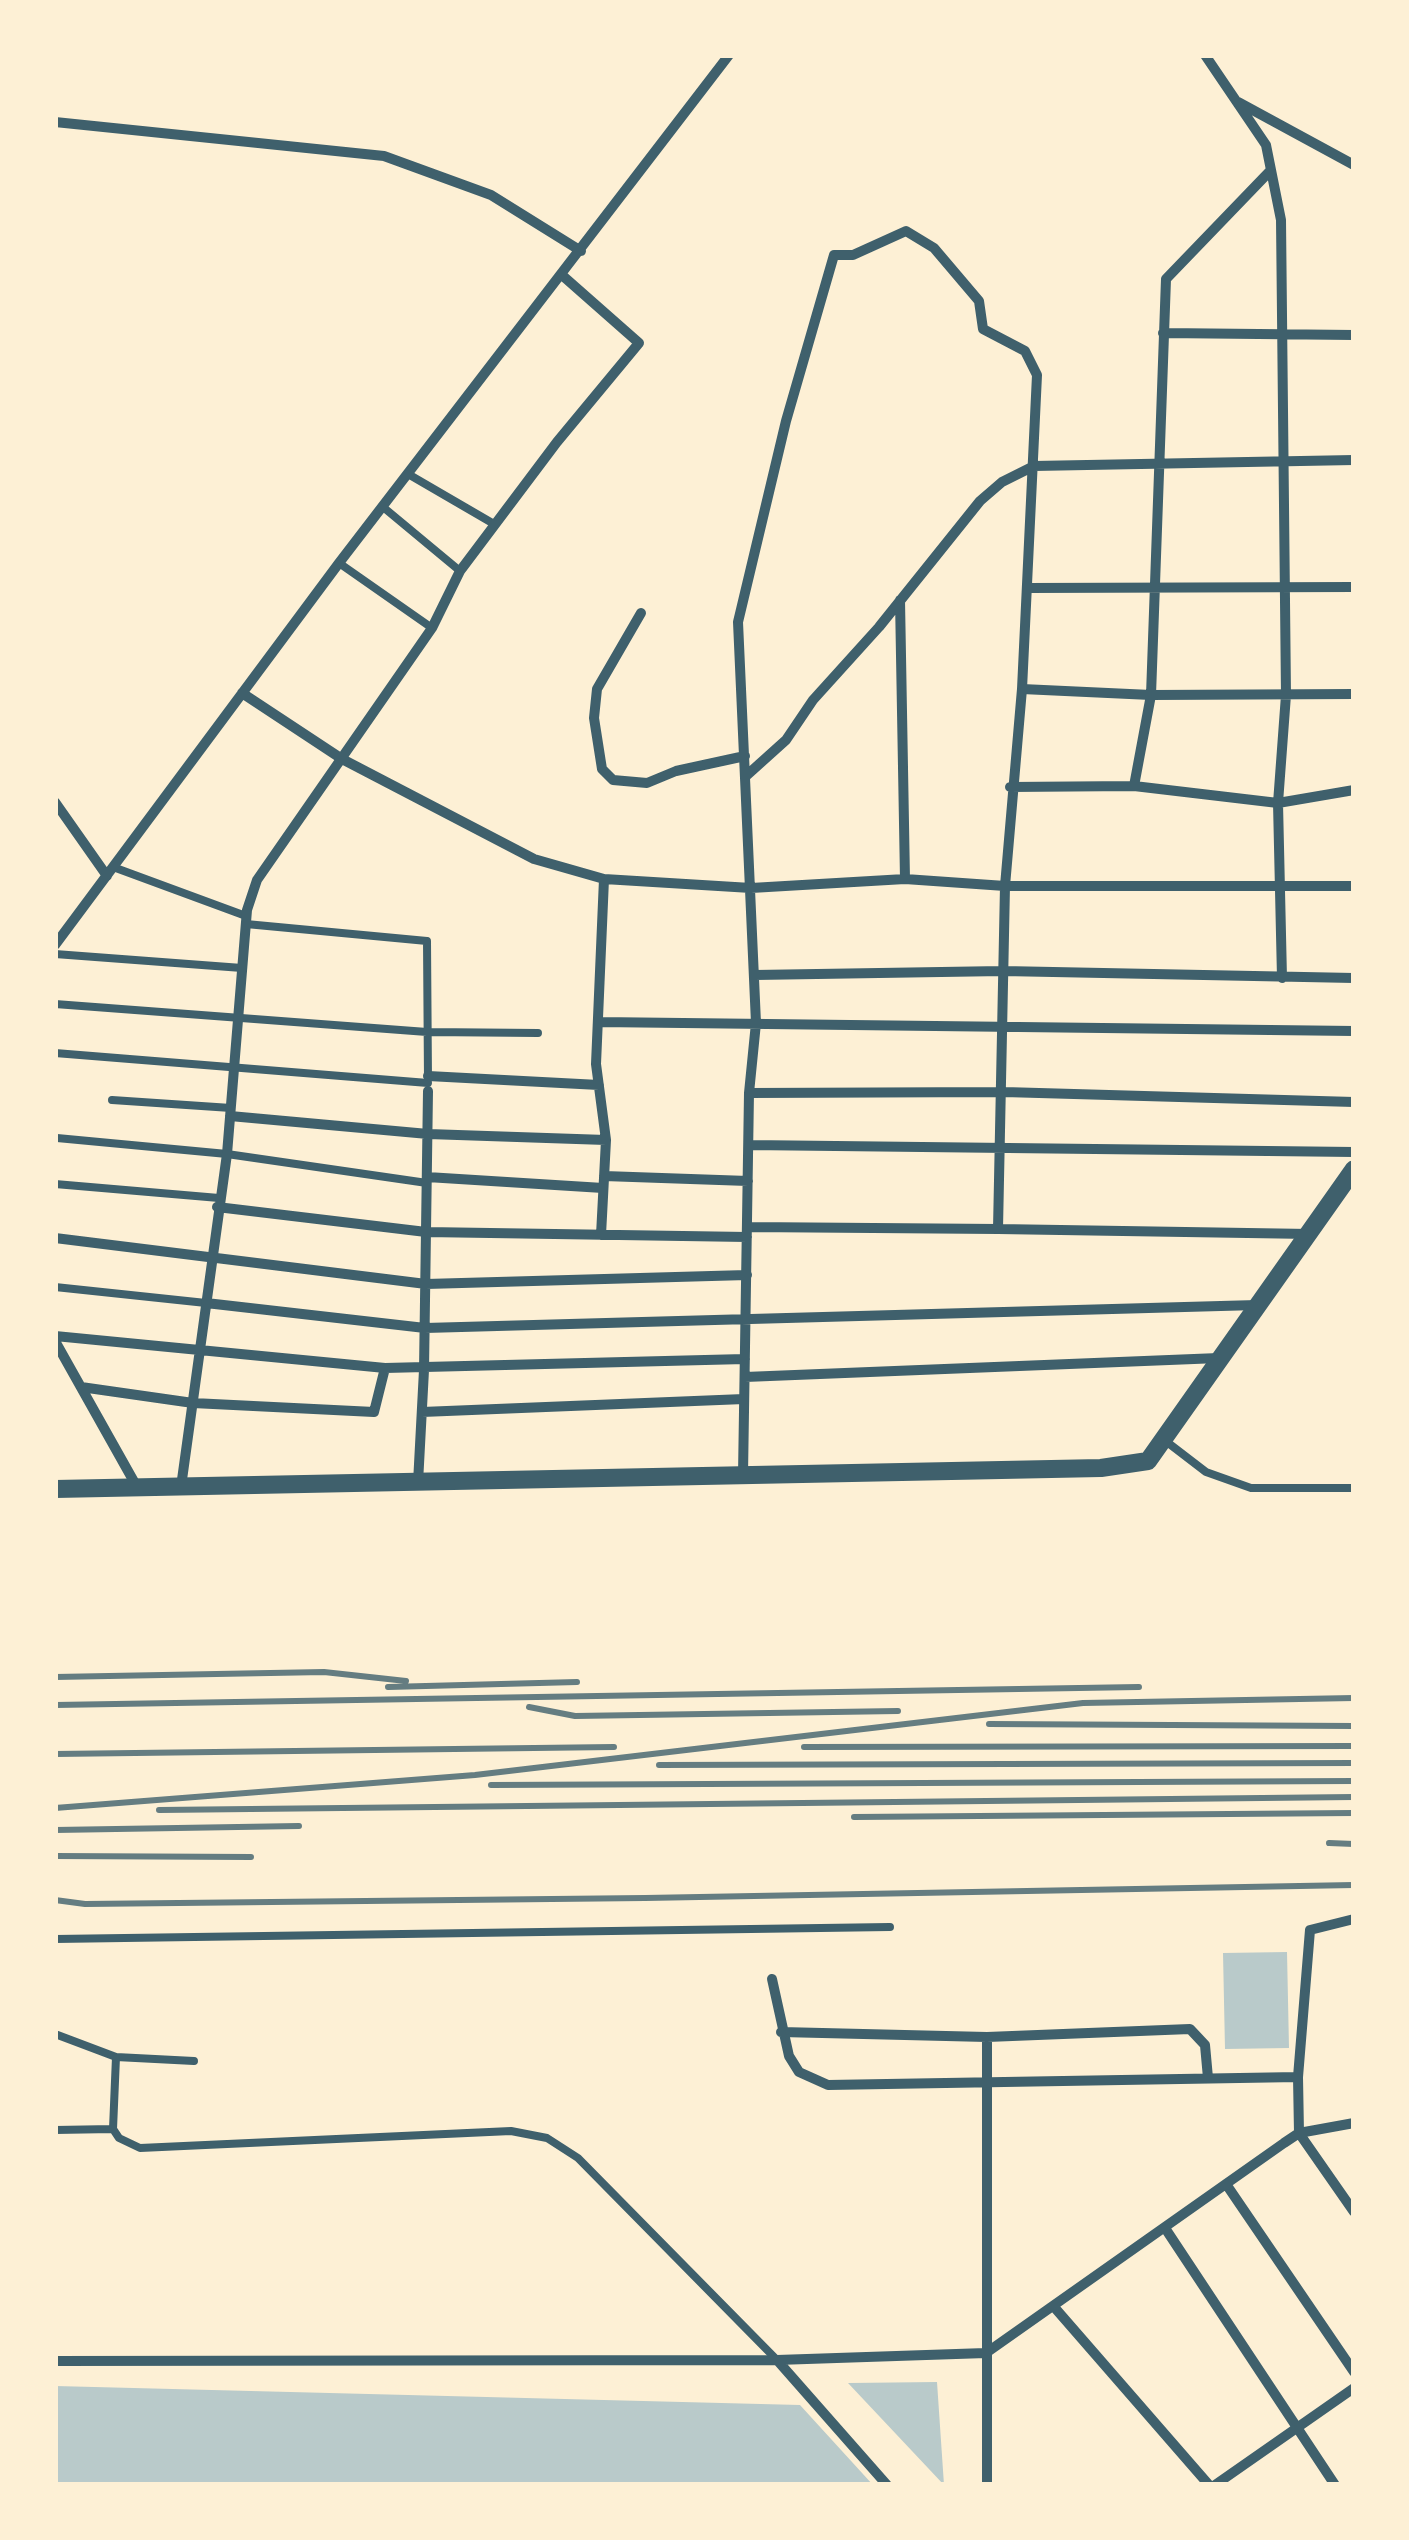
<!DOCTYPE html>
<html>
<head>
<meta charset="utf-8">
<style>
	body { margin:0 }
	#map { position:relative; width:1409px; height:2540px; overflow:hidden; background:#fdf0d5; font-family:Figtree,sans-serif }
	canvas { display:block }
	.frame { position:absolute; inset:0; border:58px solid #fdf0d5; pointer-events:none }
</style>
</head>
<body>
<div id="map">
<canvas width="1409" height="2540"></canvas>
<div class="frame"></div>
</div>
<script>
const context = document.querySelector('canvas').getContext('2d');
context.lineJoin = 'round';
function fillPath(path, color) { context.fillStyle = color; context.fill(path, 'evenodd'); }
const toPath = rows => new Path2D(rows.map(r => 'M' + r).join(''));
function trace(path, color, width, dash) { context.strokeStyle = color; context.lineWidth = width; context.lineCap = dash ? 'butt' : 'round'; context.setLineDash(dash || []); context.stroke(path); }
const green = toPath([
	[1287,1952,1289,2048,1225,2049,1223,1953],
	[937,2382,944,2485,848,2383],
	[55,2386,800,2405,873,2485,55,2485]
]);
const service = toPath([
	[408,474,494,524],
	[383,507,460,571],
	[339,563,432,628],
	[113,867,246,916],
	[246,924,427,941,428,1080],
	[55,954,242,968],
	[55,1004,427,1032,538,1033],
	[55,1053,428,1083],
	[112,1100,231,1108],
	[57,1138,227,1154,427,1183],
	[55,1184,219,1198],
	[55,1287,206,1303],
	[1163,1439,1206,1472,1251,1488,1354,1488],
	[55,1939,890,1927],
	[55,2034,116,2057,194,2061],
	[116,2057,113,2129,119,2138,140,2148,511,2131,547,2138,578,2158,777,2360],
	[55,2130,113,2129]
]);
const minor = toPath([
	[1205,55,1266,145,1281,220,1286,695,1278,803,1282,978],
	[1238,102,1354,165],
	[55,122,384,156,491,195,581,251],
	[1163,333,1354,335],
	[1027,588,1354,587],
	[900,600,905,879],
	[641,613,597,689,594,718,602,769,613,780,647,783,676,771,745,756],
	[1022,689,1151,695,1354,694],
	[242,693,342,759,534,859,604,879,751,888,905,879,1005,886,1354,886],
	[746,776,786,740,813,700,879,627,980,501,1002,482,1034,466,1354,460],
	[1134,786,1151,695,1166,279,1271,170],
	[1010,787,1134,786,1278,803,1354,790],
	[55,802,107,876],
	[55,945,339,563,729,55],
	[755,975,1003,971,1354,978],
	[599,1022,1354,1031],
	[428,1076,599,1085],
	[749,1093,1004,1092,1354,1102],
	[230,1116,428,1134,606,1140],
	[749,1145,1354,1152],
	[604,1176,748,1181],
	[427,1177,603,1188],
	[217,1207,426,1232,747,1237],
	[748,1227,998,1229],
	[601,1235,606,1140,596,1064,604,879],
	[55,1238,426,1284,747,1275],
	[206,1303,425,1328,1257,1305],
	[55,1336,385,1368,745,1359],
	[55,1341,137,1487],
	[745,1377,1219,1358],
	[81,1387,193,1403,374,1412,385,1368],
	[422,1412,744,1399],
	[743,1475,749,1093,756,1023,738,622,786,421,834,255,853,255,906,231,934,248,979,301,983,329,1025,351,1037,375,1022,689,1005,886,998,1229,1310,1234],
	[418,1483,424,1370,428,1091],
	[181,1487,227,1154,247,910,257,880,432,628,460,571,557,442,639,343,563,276],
	[1354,1919,1310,1930,1298,2077,1299,2133,1354,2212],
	[772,1979,789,2056,799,2072,828,2085,1298,2077],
	[781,2032,987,2037,1190,2029,1205,2045,1208,2078],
	[987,2037,987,2485],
	[1226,2184,1354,2372],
	[1165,2228,1335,2485],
	[1055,2308,1209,2485],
	[777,2360,887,2485],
	[55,2361,777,2360,986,2353,1284,2143,1299,2133,1354,2123],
	[1215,2485,1354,2388]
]);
const tertiary = toPath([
	[55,1489,1101,1468,1148,1461,1354,1169]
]);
const rail = toPath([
	[55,1677,324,1672,406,1681],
	[388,1687,577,1682],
	[55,1705,1139,1687],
	[529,1707,575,1716,898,1711],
	[989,1724,1354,1726],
	[804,1747,1354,1746],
	[55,1754,614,1747],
	[659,1765,1354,1763],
	[491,1785,1354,1781],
	[55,1808,475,1775,1083,1703,1354,1698],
	[159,1810,1354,1797],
	[854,1817,1354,1813],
	[55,1830,299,1826],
	[1329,1843,1354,1844],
	[55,1856,251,1857],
	[55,1900,85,1904,645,1898,1354,1885]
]);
fillPath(green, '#b9caca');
trace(service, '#3f606c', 8);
trace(minor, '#3f606c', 10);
trace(tertiary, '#3f606c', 18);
trace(rail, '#657d81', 6);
</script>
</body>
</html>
